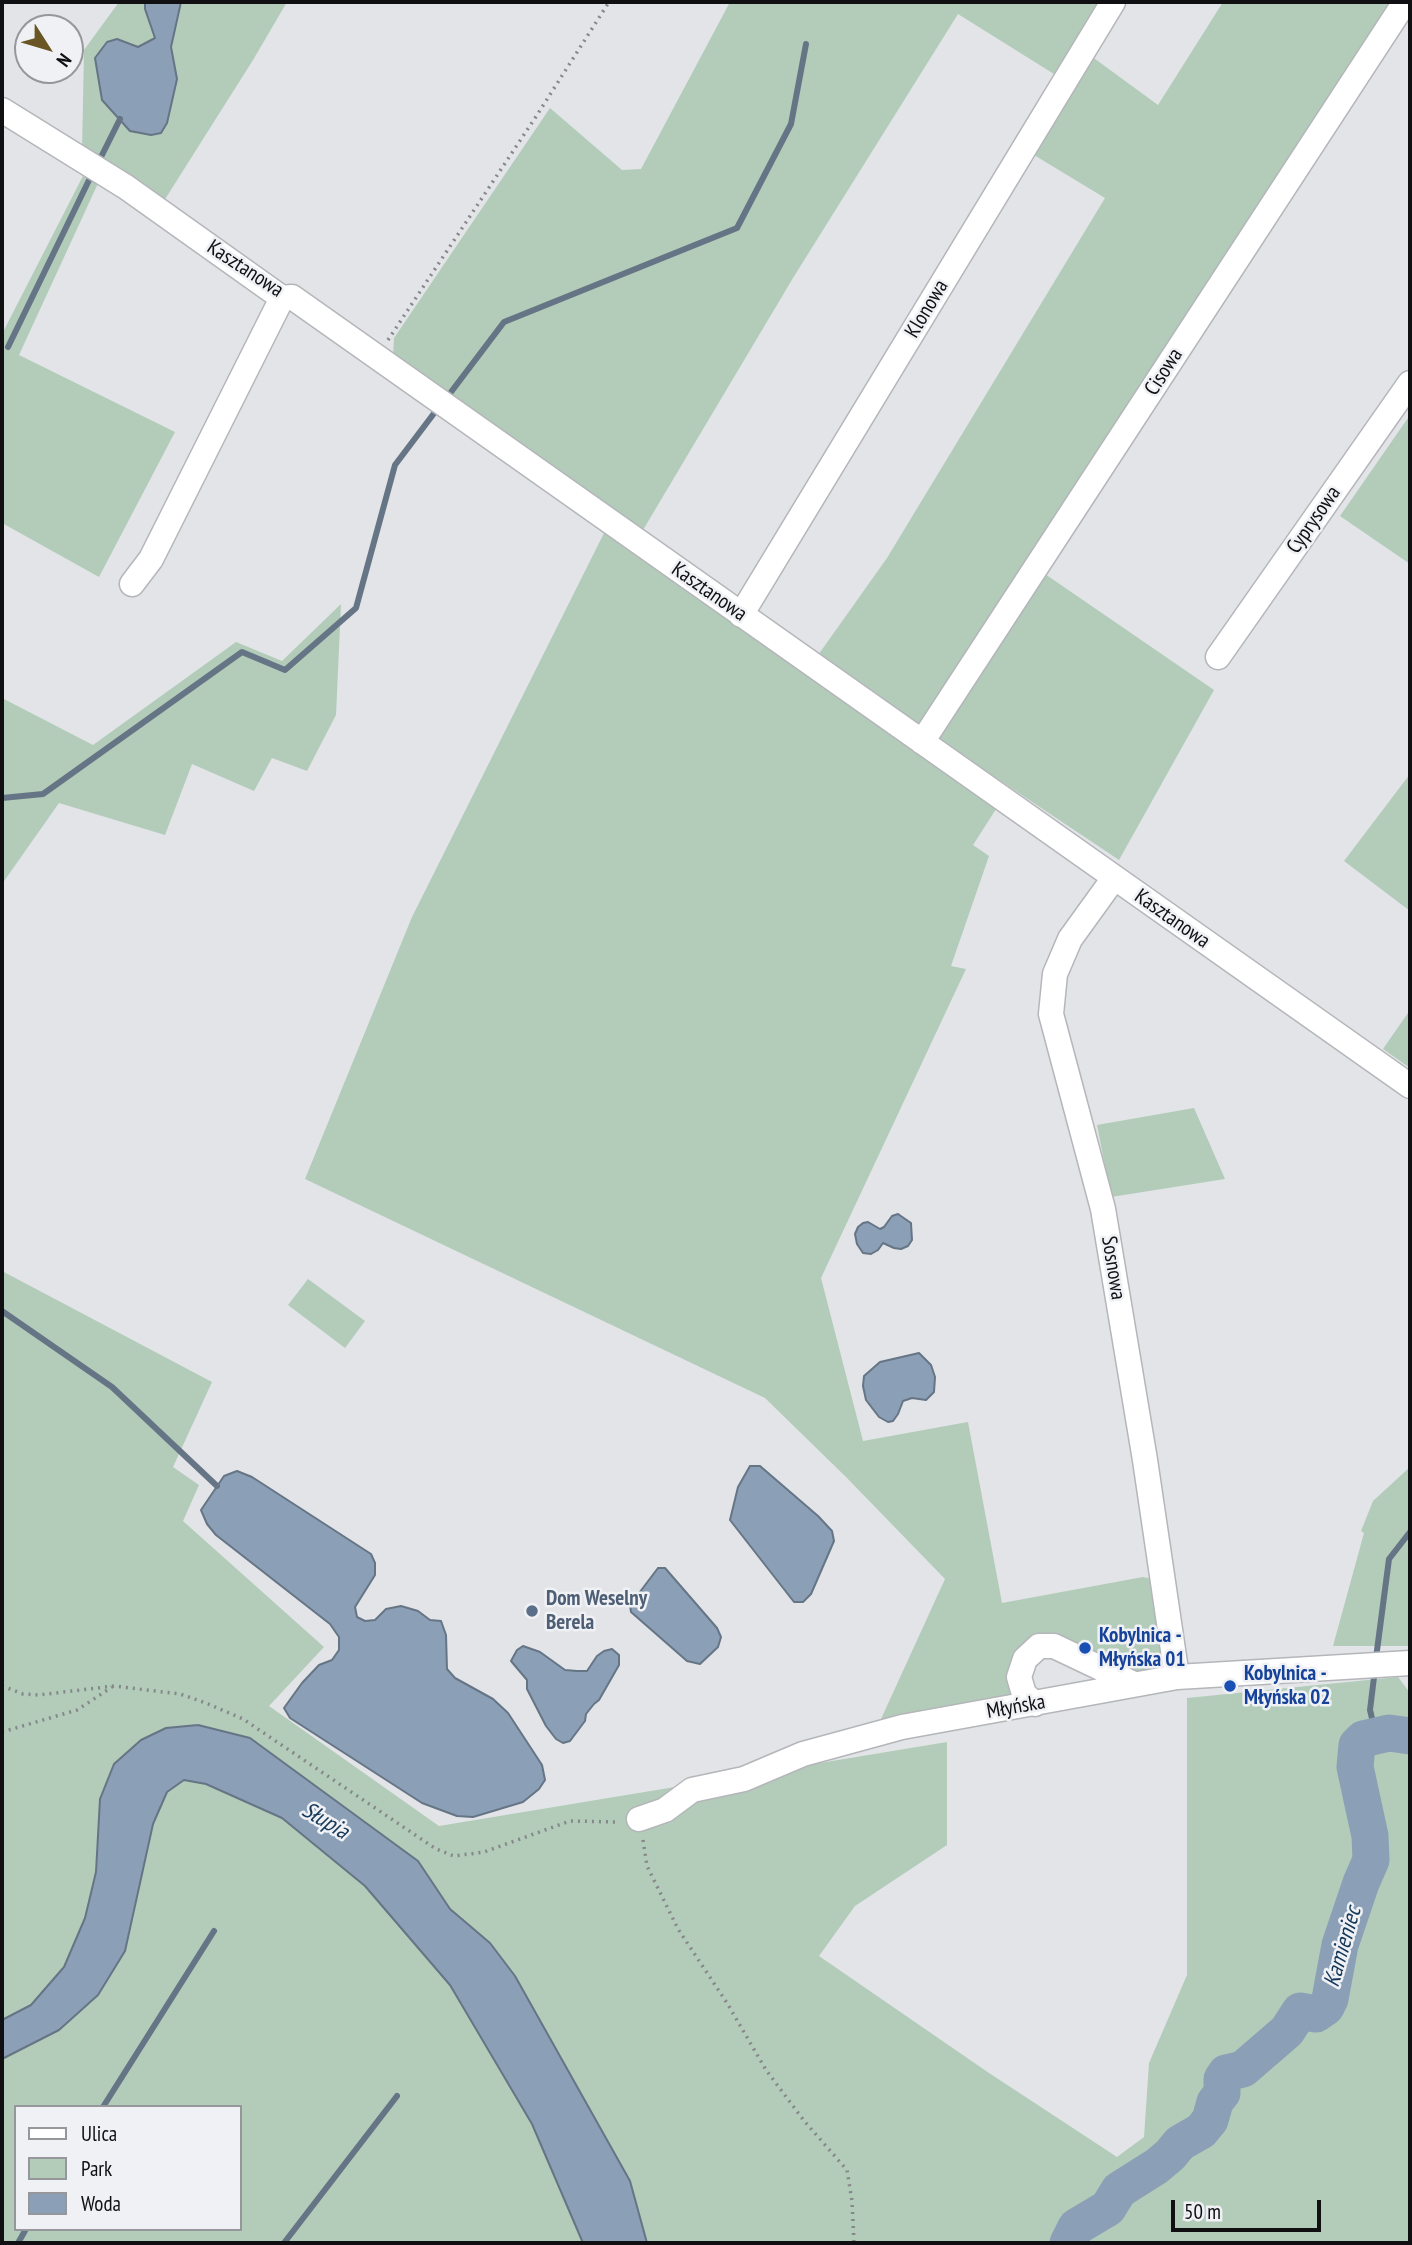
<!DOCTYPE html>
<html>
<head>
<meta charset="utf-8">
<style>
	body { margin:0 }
	#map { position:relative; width:1412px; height:2245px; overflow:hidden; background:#e2e4e8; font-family:"PT Sans Narrow",sans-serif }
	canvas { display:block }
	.frame { position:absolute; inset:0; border:4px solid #101012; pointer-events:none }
	.legend { position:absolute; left:14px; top:2105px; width:228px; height:126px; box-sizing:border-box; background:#eff1f5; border:2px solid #96979a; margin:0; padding:9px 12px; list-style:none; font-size:21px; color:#101012 }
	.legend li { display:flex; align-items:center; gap:14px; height:35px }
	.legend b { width:35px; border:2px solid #96979a }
	.north { position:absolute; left:14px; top:14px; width:70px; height:70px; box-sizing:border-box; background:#eff1f5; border:2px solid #96979a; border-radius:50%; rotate:127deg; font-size:19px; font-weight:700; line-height:28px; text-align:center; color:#101012 }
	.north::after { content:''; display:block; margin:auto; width:24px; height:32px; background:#6a5624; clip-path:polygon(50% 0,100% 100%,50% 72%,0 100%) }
	.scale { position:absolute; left:1171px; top:2200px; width:150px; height:32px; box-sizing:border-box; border:4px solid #101012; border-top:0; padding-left:9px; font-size:21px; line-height:24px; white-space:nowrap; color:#101012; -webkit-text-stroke:5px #eff1f5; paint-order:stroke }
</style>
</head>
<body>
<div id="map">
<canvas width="1412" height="2245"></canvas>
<div class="frame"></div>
<ul class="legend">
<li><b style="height:9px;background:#fff"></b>Ulica</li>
<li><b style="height:19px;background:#b2ccb9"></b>Park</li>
<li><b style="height:19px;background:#8ba0b6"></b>Woda</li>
</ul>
<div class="north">N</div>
<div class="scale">50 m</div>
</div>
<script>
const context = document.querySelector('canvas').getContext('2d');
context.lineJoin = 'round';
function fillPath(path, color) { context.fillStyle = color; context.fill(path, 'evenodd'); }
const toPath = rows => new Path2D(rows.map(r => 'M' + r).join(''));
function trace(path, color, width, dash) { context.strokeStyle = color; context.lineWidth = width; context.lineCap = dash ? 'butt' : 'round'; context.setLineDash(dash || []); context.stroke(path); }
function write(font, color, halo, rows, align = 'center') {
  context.font = font + ' "PT Sans Narrow",sans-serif'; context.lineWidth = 5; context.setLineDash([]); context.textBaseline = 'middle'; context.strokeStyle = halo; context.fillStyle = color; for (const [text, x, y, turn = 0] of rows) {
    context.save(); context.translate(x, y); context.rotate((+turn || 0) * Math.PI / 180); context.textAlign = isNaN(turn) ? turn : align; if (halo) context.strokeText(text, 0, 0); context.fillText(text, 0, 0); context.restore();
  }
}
const green = toPath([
	[119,2,287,2,253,60,162,204,82,152,84,50],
	[730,2,1100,2,1054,74,958,14,793,278,640,535,393,357,394,338,550,108,622,170,641,169],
	[1223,2,1397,2,921,728,816,658,887,558,1105,198,1034,155,1091,56,1158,105],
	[85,172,100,179,19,355,175,432,99,577,2,523,2,334],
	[1410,415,1410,564,1340,516],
	[606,529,998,806,973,845,989,856,951,966,966,969,821,1278,863,1441,968,1422,1002,1603,1143,1577,1152,1579,1166,1661,1160,1671,1143,1674,1055,1633,1032,1635,1014,1652,1008,1679,1017,1699,881,1719,945,1579,846,1477,765,1398,305,1179,412,917],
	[1045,574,1214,690,1119,860,938,739],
	[341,604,336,715,307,771,272,758,254,791,192,764,165,835,59,803,2,884,2,698,93,745,236,642,282,661],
	[1410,774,1410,911,1344,861],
	[1410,1010,1410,1068,1383,1049],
	[1194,1108,1225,1179,1111,1197,1097,1125],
	[2,1271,212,1382,173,1467,199,1485,183,1521,324,1647,269,1706,439,1826,947,1742,947,1845,855,1906,819,1956,989,2073,1117,2157,1144,2137,1149,2063,1187,1975,1187,1698,1398,1677,1410,1693,1410,2243,647,2243,630,2181,515,1976,490,1943,450,1909,418,1861,198,1725,166,1728,141,1740,100,1799,96,1872,85,1918,64,1967,31,2005,2,2020],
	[308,1279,365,1321,345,1348,288,1305],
	[1410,1467,1410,1646,1333,1646,1364,1533,1361,1531,1373,1501],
	[184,1780,206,1784,282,1818,365,1886,450,1985,532,2124,583,2243,2,2243,2,2059,59,2030,98,1995,125,1950,153,1824,167,1792],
	[16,2107,240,2107,240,2229,16,2229]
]);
const water = toPath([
	[145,2,181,2,171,47,177,79,167,123,161,133,151,135,130,131,102,100,95,58,107,42,117,39,138,47,155,38,145,9,145,2],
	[898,1214,911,1223,912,1240,908,1246,901,1249,894,1248,883,1243,878,1250,871,1254,863,1253,857,1244,855,1234,858,1227,863,1223,868,1222,880,1229,884,1227,892,1216,898,1214],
	[919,1353,931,1365,935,1377,934,1392,926,1400,912,1398,903,1401,898,1414,893,1421,888,1422,879,1417,866,1400,863,1386,864,1376,880,1362,919,1353],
	[750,1466,760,1466,818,1516,832,1531,834,1541,811,1594,803,1602,794,1602,730,1520,738,1487,750,1466],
	[237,1471,252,1477,371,1554,375,1563,375,1575,355,1607,357,1617,365,1621,375,1620,386,1609,401,1606,418,1611,430,1620,441,1621,446,1635,447,1669,455,1678,493,1699,508,1713,542,1765,545,1780,539,1789,523,1802,473,1817,457,1816,422,1803,290,1718,284,1708,302,1683,319,1665,332,1660,339,1650,339,1637,330,1624,216,1535,207,1524,201,1510,224,1476,237,1471],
	[658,1568,665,1568,717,1628,721,1637,718,1647,700,1664,687,1661,631,1612,630,1605,658,1568],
	[523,1646,540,1652,565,1670,577,1671,587,1671,597,1656,604,1651,612,1649,619,1655,619,1665,599,1700,594,1704,586,1714,585,1721,570,1741,563,1743,556,1739,546,1726,527,1689,527,1680,511,1661,517,1650,523,1646],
	[198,1725,250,1738,418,1861,450,1909,490,1943,515,1976,630,2181,647,2243,583,2243,532,2124,450,1985,365,1886,282,1818,206,1784,184,1780,167,1792,153,1824,125,1951,98,1995,59,2030,2,2059,2,2020,31,2005,64,1967,85,1918,96,1872,100,1799,114,1764,141,1740,166,1728,198,1725]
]);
const stream = toPath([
	[97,165,120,119],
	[8,347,92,174],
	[445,400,504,322,737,228,791,124,806,44],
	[2,798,43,794,242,652,285,670,356,608,395,465,438,408],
	[2,1311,112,1387,217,1486],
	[1376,1658,1389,1559,1410,1532],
	[1375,1669,1370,1710,1376,1735],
	[103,2107,214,1931],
	[18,2243,26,2229],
	[284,2243,397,2096]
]);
const river = toPath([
	[1068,2243,1076,2227,1108,2208,1119,2190,1157,2166,1170,2155,1180,2143,1201,2131,1210,2120,1215,2102,1222,2093,1222,2079,1226,2073,1243,2069,1287,2031,1300,2011,1316,2014,1326,2007,1330,1999,1340,1945,1361,1883,1371,1860,1370,1836,1355,1767,1357,1745,1363,1739,1389,1733,1410,1736]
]);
const path = toPath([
	[388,340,537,115,609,2],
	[2,1686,23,1694,39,1695,114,1686,180,1694,206,1703,243,1719,436,1849,454,1856,484,1852,570,1821,618,1822],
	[2,1732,77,1710,112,1687],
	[643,1840,647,1866,678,1929,727,2003,766,2070,805,2122,847,2170,852,2201,854,2243]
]);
const minor = toPath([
	[2,110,126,187,282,298,292,297,1410,1086],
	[132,584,151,559,282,298],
	[741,615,1113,2],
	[1218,657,1410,383],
	[922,742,1405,2],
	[1114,878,1070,939,1055,974,1051,1014,1103,1209,1145,1460,1177,1677],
	[1035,1704,1024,1694,1019,1677,1025,1659,1039,1646,1054,1646,1134,1684],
	[639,1819,665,1810,692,1790,744,1779,803,1754,902,1727,1177,1677,1410,1663]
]);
const markers = [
	[532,1611,7,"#5c6f8a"],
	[1085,1648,7,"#1a4fb4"],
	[1230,1686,7,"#1a4fb4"]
];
const streetNames = [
	["Kasztanowa",245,269,33],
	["Klonowa",927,309,-59],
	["Cisowa",1164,372,-57],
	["Cyprysowa",1314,520,-55],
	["Kasztanowa",709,592,35],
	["Kasztanowa",1172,919,35],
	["Sosnowa",1113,1268,81],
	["Młyńska",1016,1707,-10]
];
const serviceNames = [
	["Dom Weselny",546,1599],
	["Berela",546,1623]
];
const transitNames = [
	["Kobylnica -",1099,1636],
	["Młyńska 01",1099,1660],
	["Kobylnica -",1244,1674],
	["Młyńska 02",1244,1698]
];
const waterNames = [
	["Słupia",325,1821,31],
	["Kamieniec",1343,1947,-74]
];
fillPath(green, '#b2ccb9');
fillPath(water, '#8ba0b6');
trace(water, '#667585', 2);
trace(stream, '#667585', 6);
trace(river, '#8ba0b6', 37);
trace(minor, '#b4b6ba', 27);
trace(path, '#86878a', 3.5, [2, 5]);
trace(minor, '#fff', 24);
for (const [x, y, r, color] of markers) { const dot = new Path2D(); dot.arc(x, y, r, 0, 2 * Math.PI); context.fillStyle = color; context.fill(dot); trace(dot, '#eff1f5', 2.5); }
write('21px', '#101012', '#eff1f5', streetNames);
write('bold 21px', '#4e5e75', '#eff1f5', serviceNames, 'left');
write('bold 21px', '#164399', '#eff1f5', transitNames, 'left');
write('italic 23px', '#153859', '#eff1f5', waterNames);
</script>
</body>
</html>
